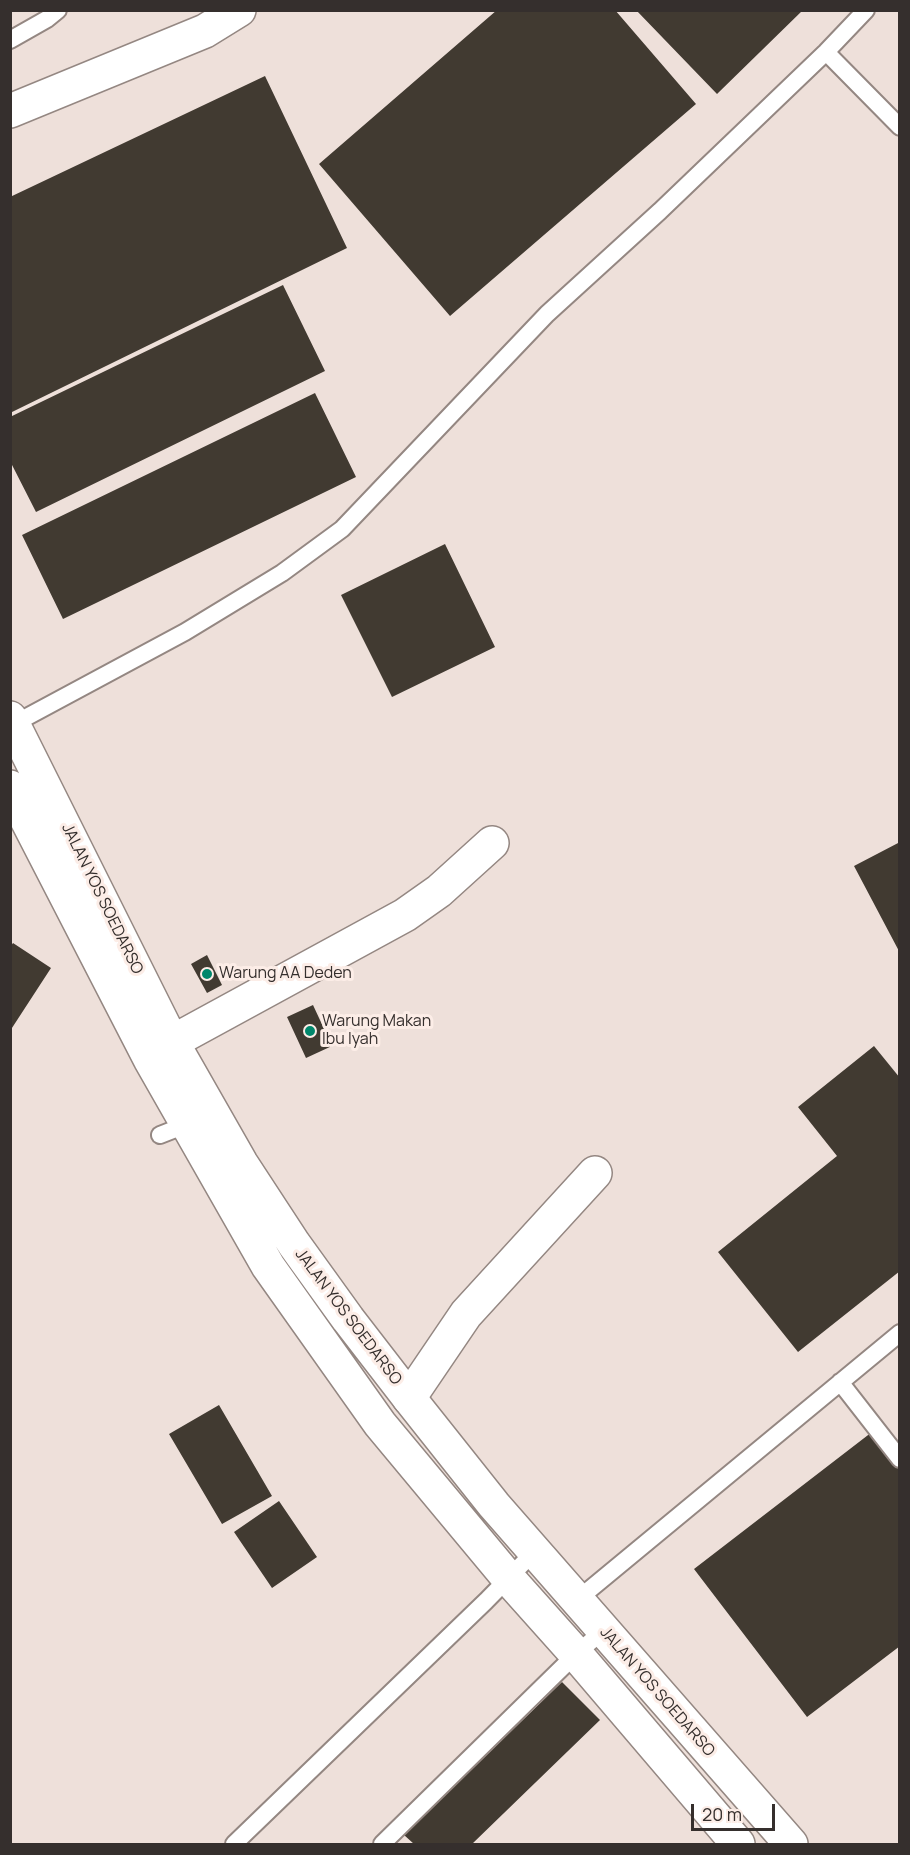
<!DOCTYPE html>
<html>
<head>
<meta charset="utf-8">
<style>
	body { margin:0 }
	#map { position:relative; width:910px; height:1855px; overflow:hidden; background:#eee0da; font-family:Manrope,sans-serif }
	canvas { display:block }
	.frame { position:absolute; inset:0; border:12px solid #352f2d; pointer-events:none }
	.scale { position:absolute; left:691px; top:1804px; width:84px; height:27px; box-sizing:border-box; border:3px solid #352f2d; border-top:0; padding-left:8px; font-size:18px; line-height:21px; white-space:nowrap; color:#352f2d; -webkit-text-stroke:4px #fcede7; paint-order:stroke }
</style>
</head>
<body>
<div id="map">
<canvas width="910" height="1855"></canvas>
<div class="frame"></div>
<div class="scale">20 m</div>
</div>
<script>
const context = document.querySelector('canvas').getContext('2d');
context.lineJoin = 'round';
function fillPath(path, color) { context.fillStyle = color; context.fill(path, 'evenodd'); }
const toPath = rows => new Path2D(rows.map(r => 'M' + r).join(''));
function trace(path, color, width, dash) { context.strokeStyle = color; context.lineWidth = width; context.lineCap = dash ? 'butt' : 'round'; context.setLineDash(dash || []); context.stroke(path); }
function write(font, color, halo, rows, align = 'center') {
  context.font = font + ' Manrope,sans-serif'; context.lineWidth = 6; context.setLineDash([]); context.textBaseline = 'middle'; context.strokeStyle = halo; context.fillStyle = color; for (const [text, x, y, turn = 0] of rows) {
    context.save(); context.translate(x, y); context.rotate((+turn || 0) * Math.PI / 180); context.textAlign = isNaN(turn) ? turn : align; if (halo) context.strokeText(text, 0, 0); context.fillText(text, 0, 0); context.restore();
  }
}
const building = toPath([
	[497,10,615,10,696,104,450,316,319,164],
	[636,10,803,10,717,94],
	[265,76,347,248,10,413,10,197],
	[283,285,325,371,36,512,10,461,10,417],
	[315,393,356,477,63,619,22,535],
	[445,544,495,647,392,697,341,595],
	[900,842,900,953,854,866],
	[13,943,51,968,10,1031,10,947],
	[207,955,222,985,207,993,191,964],
	[313,1005,332,1046,306,1058,287,1017],
	[874,1046,900,1078,900,1271,798,1352,718,1252,837,1156,798,1107],
	[219,1405,272,1496,222,1524,169,1434],
	[872,1432,900,1468,900,1646,807,1717,694,1569],
	[279,1501,317,1557,272,1588,234,1532],
	[562,1682,600,1720,472,1844,414,1844,404,1835]
]);
const service = toPath([
	[10,40,47,19,58,10],
	[826,52,900,127],
	[10,726,185,632,282,573,342,529,547,314,660,211,826,52,866,10],
	[160,1135,188,1124],
	[840,1382,900,1459],
	[577,1600,900,1333],
	[234,1844,486,1601,535,1551],
	[382,1844,576,1654,604,1630]
]);
const minor = toPath([
	[10,111,205,31,239,10],
	[172,1042,405,915,439,891,492,843],
	[409,1398,466,1314,595,1173]
]);
const trunk = toPath([
	[10,718,172,1042,241,1163,294,1244,348,1319,409,1398,494,1505,791,1844],
	[10,787,150,1059,268,1266,380,1424,509,1579,576,1654,738,1844]
]);
const markers = [
	[207,974,6,"#00876c"],
	[310,1031,6,"#00876c"]
];
const streetNames = [
	["JALAN YOS SOEDARSO",102,899,64],
	["JALAN YOS SOEDARSO",348,1317,53],
	["JALAN YOS SOEDARSO",657,1692,49]
];
const poiNames = [
	["Warung AA Deden",219,974],
	["Warung Makan",322,1022],
	["Ibu Iyah",322,1040]
];
fillPath(building, '#413a31');
trace(service, '#948782', 20);
trace(minor, '#948782', 36);
trace(trunk, '#948782', 36);
trace(service, '#fff', 16);
trace(minor, '#fff', 33);
trace(trunk, '#fff', 33);
for (const [x, y, r, color] of markers) { const dot = new Path2D(); dot.arc(x, y, r, 0, 2 * Math.PI); context.fillStyle = color; context.fill(dot); trace(dot, '#fcede7', 2); }
write('16px', '#352f2d', '#fcede7', streetNames);
write('16px', '#352f2d', '#fcede7', poiNames, 'left');
</script>
</body>
</html>
